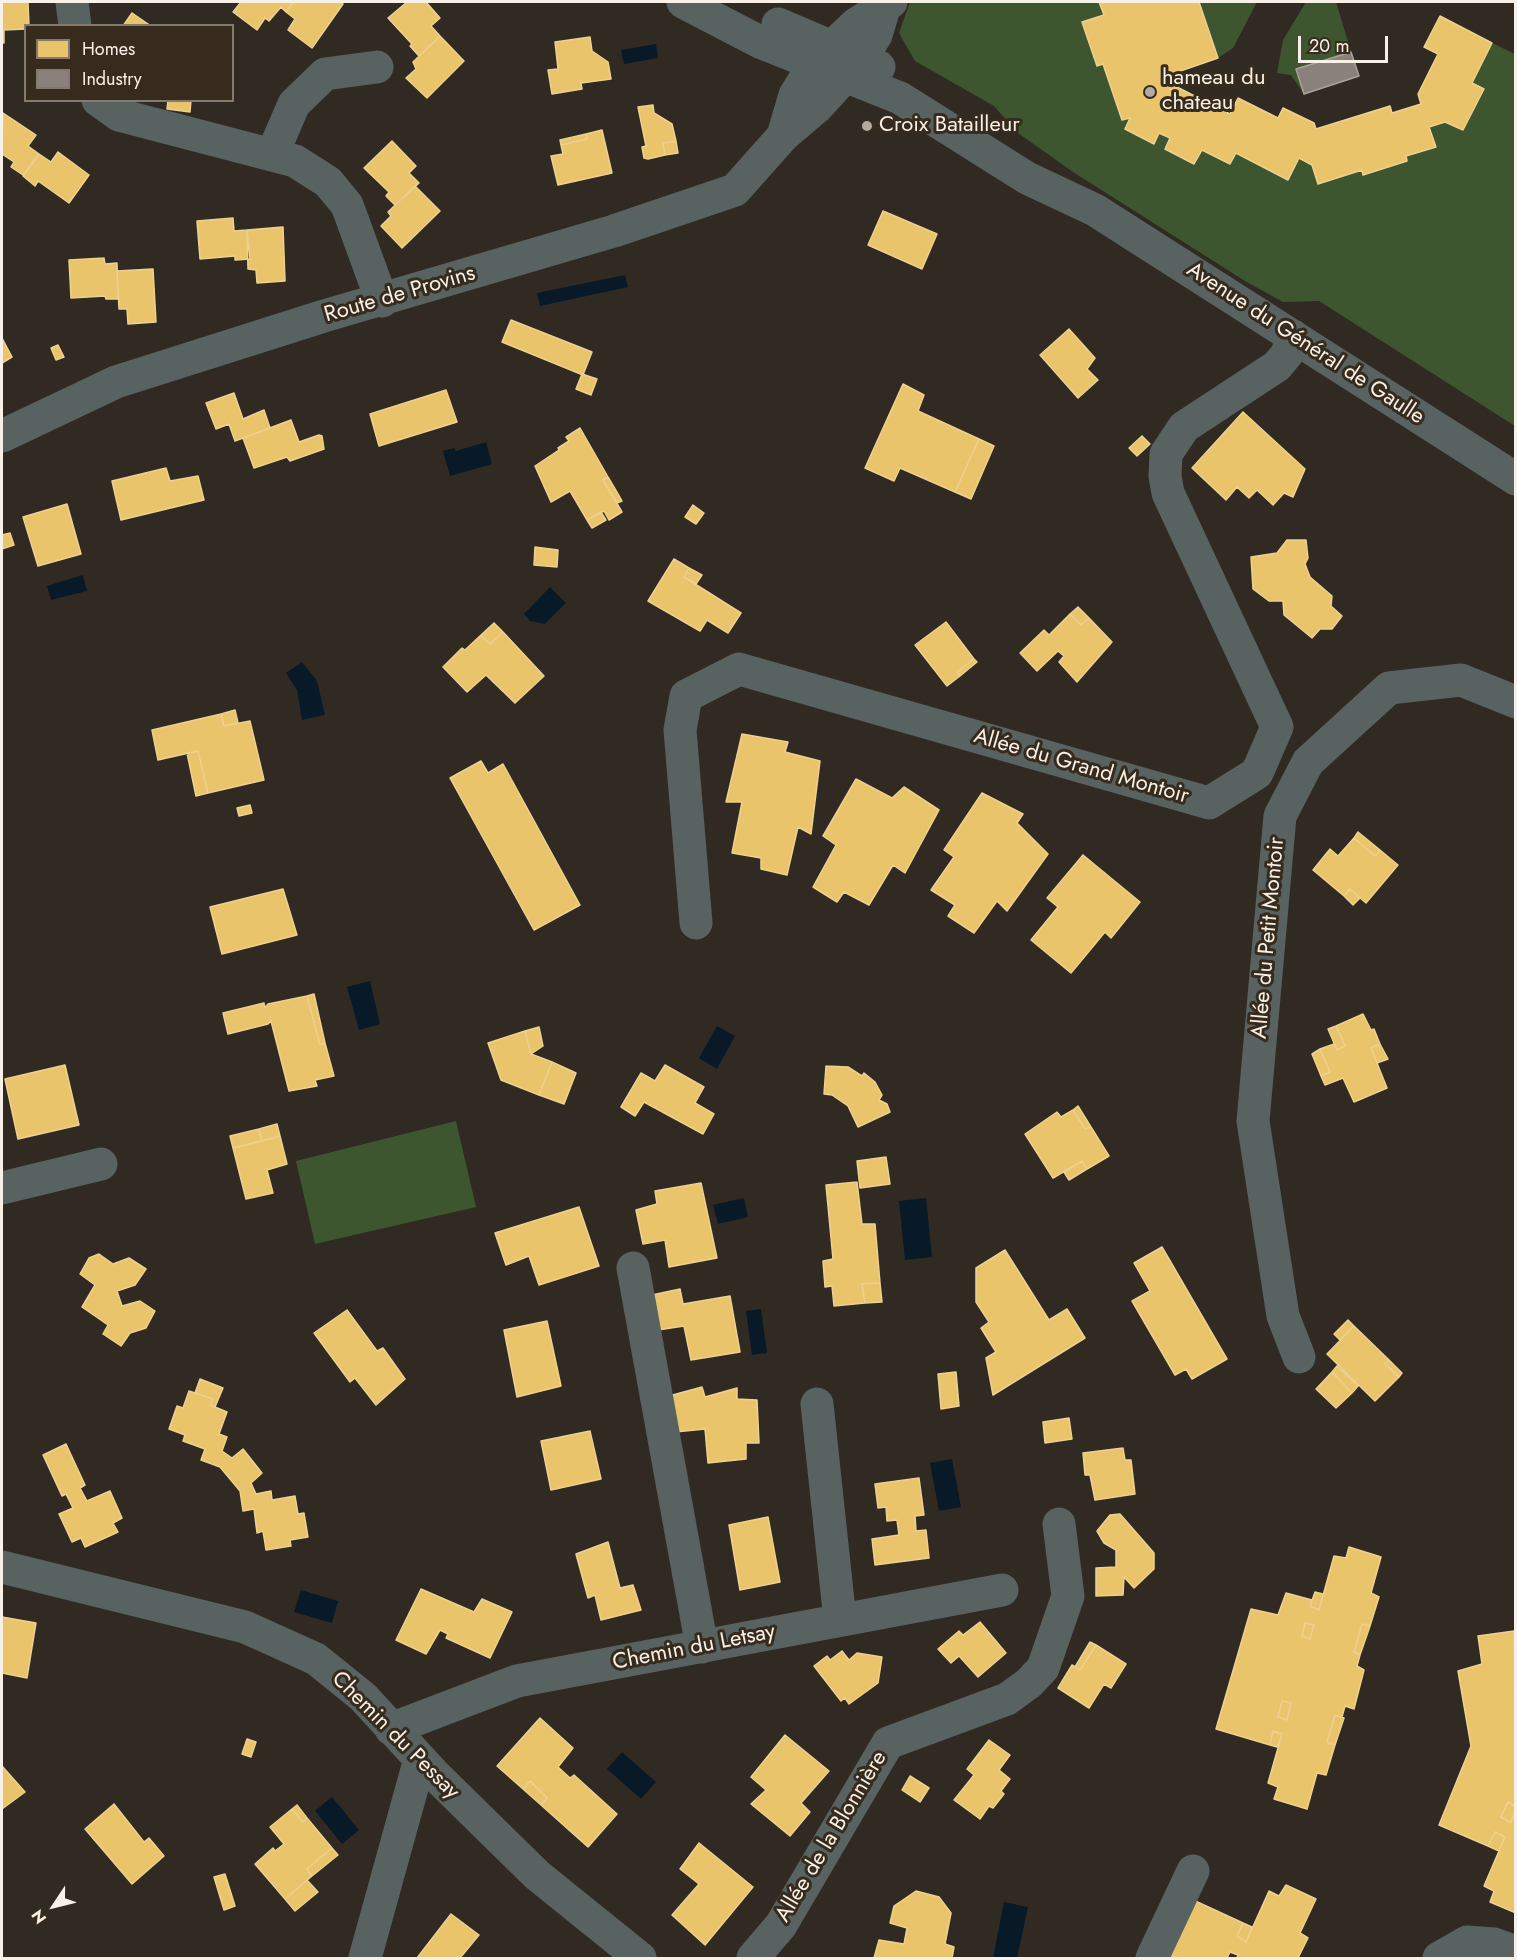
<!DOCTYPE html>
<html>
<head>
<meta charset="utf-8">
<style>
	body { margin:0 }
	#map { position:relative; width:1517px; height:1960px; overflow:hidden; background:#312a23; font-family:Jost,sans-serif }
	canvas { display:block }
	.frame { position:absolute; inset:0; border:3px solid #f9f0e7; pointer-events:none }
	.legend { position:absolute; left:24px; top:24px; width:210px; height:78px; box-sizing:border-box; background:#372b1d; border:2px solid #857a6e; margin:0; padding:8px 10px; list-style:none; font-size:18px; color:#f9f0e7 }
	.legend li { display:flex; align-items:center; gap:12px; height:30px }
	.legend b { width:30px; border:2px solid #857a6e }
	.north { position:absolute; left:24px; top:1876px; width:60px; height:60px; -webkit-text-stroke:4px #372b1d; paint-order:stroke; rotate:235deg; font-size:16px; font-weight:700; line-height:24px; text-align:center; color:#f9f0e7 }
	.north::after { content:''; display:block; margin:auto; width:21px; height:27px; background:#f9f0e7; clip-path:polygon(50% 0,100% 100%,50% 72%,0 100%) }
	.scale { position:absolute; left:1298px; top:36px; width:90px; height:27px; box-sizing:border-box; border:3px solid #f9f0e7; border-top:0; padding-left:8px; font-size:18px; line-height:21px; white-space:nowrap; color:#f9f0e7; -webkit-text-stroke:4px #372b1d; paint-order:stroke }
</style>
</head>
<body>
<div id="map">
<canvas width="1517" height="1960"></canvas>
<div class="frame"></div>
<ul class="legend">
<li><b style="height:16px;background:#e9c46a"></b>Homes</li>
<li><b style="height:16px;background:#8a817c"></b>Industry</li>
</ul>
<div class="north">N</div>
<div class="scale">20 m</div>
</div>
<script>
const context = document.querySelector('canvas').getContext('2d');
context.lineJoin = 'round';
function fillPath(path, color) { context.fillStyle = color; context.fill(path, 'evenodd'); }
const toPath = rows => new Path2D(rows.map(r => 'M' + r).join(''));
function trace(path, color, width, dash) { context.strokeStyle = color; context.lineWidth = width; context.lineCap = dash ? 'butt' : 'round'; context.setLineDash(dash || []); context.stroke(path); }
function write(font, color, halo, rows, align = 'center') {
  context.font = font + ' Jost,sans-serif'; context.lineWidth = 6; context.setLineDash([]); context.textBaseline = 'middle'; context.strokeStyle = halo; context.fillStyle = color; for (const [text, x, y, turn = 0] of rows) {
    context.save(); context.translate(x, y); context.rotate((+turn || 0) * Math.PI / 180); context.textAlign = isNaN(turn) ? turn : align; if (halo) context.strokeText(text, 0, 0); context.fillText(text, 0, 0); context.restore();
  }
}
const green = toPath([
	[910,2,1099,2,1104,15,1082,23,1097,66,1103,64,1122,120,1130,118,1125,129,1159,133,1170,138,1165,149,1194,164,1202,150,1230,164,1236,153,1288,179,1299,158,1312,165,1318,184,1362,170,1364,175,1407,161,1406,156,1435,147,1429,127,1445,122,1463,130,1484,90,1472,83,1492,43,1515,54,1515,426,1319,301,1283,302,1245,281,1073,172,1018,133,994,106,915,61,899,33],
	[1199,2,1257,2,1233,48,1218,58],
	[1306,2,1336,2,1351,52,1296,69,1304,94,1291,75,1277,73,1283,40],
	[456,1121,476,1207,315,1244,296,1161]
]);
const water = toPath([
	[656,44,658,58,624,64,621,50],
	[625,275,628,287,540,306,537,293],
	[486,442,492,464,450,476,443,451,454,448,456,451],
	[83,575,87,591,51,600,47,586],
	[550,587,566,603,545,624,530,621,524,614],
	[302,662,317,681,325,715,302,720,297,690,286,673],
	[370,981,380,1024,359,1030,347,987],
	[717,1026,735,1036,717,1069,699,1058],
	[744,1198,748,1217,718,1224,713,1205],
	[926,1198,932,1257,905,1260,899,1201],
	[761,1309,767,1353,752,1355,746,1311],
	[952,1459,961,1507,939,1511,930,1463],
	[301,1590,338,1601,332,1623,294,1612],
	[622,1752,656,1782,641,1799,607,1769],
	[332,1797,359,1830,342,1844,315,1811],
	[1004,1902,1028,1907,1017,1958,993,1958]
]);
const homes = toPath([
	[2,2,28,2,29,26,26,26,26,29,4,30,4,43,2,43,2,2],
	[241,2,293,2,286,12,281,7,269,21,265,18,257,30,233,12,241,2],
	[293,2,339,2,343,4,312,48,288,30,295,19,286,12,293,2],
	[407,2,426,2,440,18,431,26,440,36,419,56,410,46,412,44,388,18,407,2],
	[1099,2,1199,2,1218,58,1166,76,1171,90,1173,85,1230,114,1238,98,1278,118,1283,108,1314,123,1316,129,1390,106,1392,113,1421,104,1418,94,1438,54,1424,47,1440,16,1492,43,1472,83,1484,89,1463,130,1445,122,1429,127,1436,147,1406,156,1407,161,1363,175,1362,170,1318,184,1312,165,1299,158,1288,180,1236,153,1230,164,1202,150,1194,164,1165,149,1170,138,1159,133,1154,144,1125,129,1130,118,1122,120,1103,64,1097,66,1082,22,1104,15,1099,2],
	[132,13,151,26,123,26,132,13],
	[440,36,464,61,427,98,406,78,416,69,413,62,440,36],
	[590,37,592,51,608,62,611,79,581,83,582,89,552,94,548,70,558,69,555,42,590,37],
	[168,100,191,100,190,112,167,109,168,100],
	[653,105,654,113,672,124,676,141,663,143,665,155,648,159,644,158,642,147,646,146,638,107,653,105],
	[3,113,36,135,28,146,39,154,23,175,11,167,14,162,2,154,3,113],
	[602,130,612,173,558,185,551,156,563,154,561,145,587,139,586,134,602,130],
	[586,134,587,139,561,145,560,140,586,134],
	[392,141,416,166,409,173,419,183,395,205,386,196,389,192,364,168,392,141],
	[676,141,678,153,665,155,663,143,676,141],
	[58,152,89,175,69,203,38,181,35,186,23,176,39,154,51,162,58,152],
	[415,186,440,211,402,248,381,226,391,216,388,212,415,186],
	[883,211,937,234,922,269,868,245,883,211],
	[233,218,234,231,247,230,250,259,235,260,235,256,200,259,197,221,233,218],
	[283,227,285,281,257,283,256,270,248,269,247,230,283,227],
	[104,258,105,264,117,263,118,299,106,299,105,296,71,298,69,260,104,258],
	[153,269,156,322,128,324,127,309,119,309,117,271,153,269],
	[511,320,592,352,583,375,502,342,511,320],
	[1069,329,1095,358,1087,369,1098,380,1078,398,1040,355,1069,329],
	[2,338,12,357,2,363,2,338],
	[58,345,64,357,56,360,51,348,58,345],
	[582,374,597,379,591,395,576,389,582,374],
	[903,384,924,395,918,411,979,439,955,492,900,468,894,481,865,468,903,384],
	[446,390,457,422,379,446,370,414,446,390],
	[234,393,243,419,264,410,270,428,235,441,229,424,216,429,206,403,234,393],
	[1243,412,1305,469,1293,497,1284,493,1273,505,1257,490,1249,498,1237,487,1226,500,1192,468,1243,412],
	[291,420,299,442,319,435,322,436,324,449,290,461,287,457,254,468,243,438,291,420],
	[580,428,608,477,603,480,622,512,609,520,604,511,587,520,570,491,551,502,535,466,559,450,558,448,569,441,566,437,580,428],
	[1142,436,1150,444,1137,456,1129,448,1142,436],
	[979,439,994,446,971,499,955,492,979,439],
	[166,468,170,481,198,476,204,500,121,520,112,481,166,468],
	[608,477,618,494,622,501,617,503,603,480,608,477],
	[67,504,81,554,38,566,23,517,67,504],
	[693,505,704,513,696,524,685,517,693,505],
	[601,512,606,520,592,528,587,520,601,512],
	[10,533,14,545,2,549,2,535,10,533],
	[1287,540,1306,540,1308,558,1305,564,1310,577,1332,596,1331,606,1342,616,1332,629,1320,629,1312,638,1284,615,1283,601,1269,601,1253,589,1251,557,1277,553,1287,540],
	[535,547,558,550,557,567,534,565,535,547],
	[674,559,689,568,684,577,741,613,728,633,707,620,700,631,648,601,674,559],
	[689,568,702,575,696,584,684,577,689,568],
	[1078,607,1089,618,1081,625,1070,614,1078,607],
	[1070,614,1081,625,1089,618,1112,642,1077,682,1059,662,1064,656,1058,651,1037,671,1020,653,1044,630,1049,635,1070,614],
	[946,622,974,659,957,672,960,676,947,686,915,645,946,622],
	[494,623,503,632,490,644,481,635,494,623],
	[503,632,544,676,515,703,486,675,467,692,443,667,462,648,465,650,481,635,490,644,503,632],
	[974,659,977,662,960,676,957,672,974,659],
	[235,710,238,723,224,726,221,714,235,710],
	[221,714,224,726,250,721,264,780,208,793,198,751,158,760,152,730,221,714],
	[742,734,788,742,785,752,820,761,811,834,798,827,787,875,761,869,761,858,732,853,742,802,726,802,742,734],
	[198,751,208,793,196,796,187,753,198,751],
	[481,761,488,773,503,764,580,905,534,930,450,778,481,761],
	[856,779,892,798,904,787,939,810,905,873,893,865,869,905,844,892,837,902,813,887,836,845,823,836,856,779],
	[982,793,1023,814,1017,823,1048,854,1007,911,997,901,974,933,948,916,955,905,931,890,954,857,944,850,982,793],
	[250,805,252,813,239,816,237,808,250,805],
	[1358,832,1380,850,1375,856,1354,838,1358,832],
	[1354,838,1375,856,1380,850,1398,865,1366,903,1350,889,1344,896,1313,870,1330,849,1338,856,1354,838],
	[1083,855,1140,902,1111,938,1105,932,1071,973,1031,940,1058,907,1047,898,1083,855],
	[283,889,297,935,222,954,210,907,283,889],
	[1350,889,1360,898,1353,905,1344,896,1350,889],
	[314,994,325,1043,320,1045,307,996,314,994],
	[307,996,320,1045,325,1043,334,1076,315,1080,317,1086,289,1091,271,1021,268,1024,228,1034,223,1013,264,1003,265,1008,268,1004,307,996],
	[1363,1014,1371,1030,1374,1029,1380,1044,1371,1048,1387,1088,1354,1102,1343,1078,1325,1085,1321,1076,1330,1072,1320,1049,1334,1044,1337,1050,1345,1046,1336,1026,1363,1014],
	[1336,1026,1345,1046,1337,1050,1328,1029,1336,1026],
	[539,1027,543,1046,531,1054,525,1031,539,1027],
	[525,1031,531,1054,552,1062,539,1095,501,1080,488,1043,525,1031],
	[1380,1044,1388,1059,1377,1063,1371,1048,1380,1044],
	[1320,1049,1330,1072,1321,1076,1312,1054,1320,1049],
	[552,1062,576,1073,564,1104,539,1095,552,1062],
	[65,1065,79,1125,18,1139,5,1079,65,1065],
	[665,1065,704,1087,695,1103,714,1114,703,1134,644,1102,635,1116,621,1107,641,1073,655,1081,665,1065],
	[826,1066,848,1067,862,1076,864,1073,875,1082,882,1095,879,1100,887,1104,890,1112,858,1127,848,1106,832,1095,824,1094,826,1066],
	[1078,1106,1091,1127,1085,1129,1073,1110,1078,1106],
	[1073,1110,1085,1129,1091,1127,1109,1156,1087,1169,1082,1161,1053,1178,1025,1134,1057,1112,1061,1117,1073,1110],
	[277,1124,280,1136,262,1141,259,1129,277,1124],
	[259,1129,262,1141,233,1148,230,1136,259,1129],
	[280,1136,287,1164,267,1170,273,1193,246,1199,233,1148,280,1136],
	[886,1157,890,1184,860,1188,857,1161,886,1157],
	[1082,1161,1087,1169,1069,1180,1064,1172,1082,1161],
	[857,1182,862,1224,875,1224,880,1283,862,1284,865,1303,834,1306,832,1286,825,1287,823,1261,833,1259,826,1185,857,1182],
	[701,1183,717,1258,669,1267,665,1240,643,1244,636,1210,657,1204,655,1191,701,1183],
	[579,1207,599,1266,539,1285,529,1256,506,1265,495,1233,579,1207],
	[1162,1247,1227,1359,1192,1379,1186,1369,1175,1375,1132,1301,1150,1291,1134,1263,1162,1247],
	[1005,1250,1049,1320,1067,1309,1085,1338,993,1395,986,1358,996,1352,981,1328,989,1322,976,1302,976,1268,1005,1250],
	[99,1254,113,1264,129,1258,146,1269,135,1285,117,1291,122,1306,140,1301,155,1311,146,1328,130,1333,121,1346,103,1334,108,1325,82,1307,95,1285,80,1274,89,1258,99,1254],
	[880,1283,882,1302,865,1303,862,1284,880,1283],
	[680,1289,683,1304,730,1296,740,1352,691,1360,684,1326,658,1330,652,1295,680,1289],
	[347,1310,377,1351,383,1348,405,1379,376,1405,355,1378,350,1382,314,1333,347,1310],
	[1348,1320,1354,1326,1340,1340,1334,1334,1348,1320],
	[547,1321,561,1386,517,1397,504,1330,547,1321],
	[1354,1326,1389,1360,1385,1364,1399,1377,1375,1401,1327,1354,1354,1326],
	[1389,1360,1402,1373,1399,1377,1385,1364,1389,1360],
	[1337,1366,1358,1386,1352,1393,1332,1372,1337,1366],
	[956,1372,959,1406,941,1409,938,1374,956,1372],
	[1332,1372,1352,1393,1336,1408,1316,1389,1332,1372],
	[200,1379,223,1388,215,1407,210,1405,213,1399,195,1393,200,1379],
	[702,1387,705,1397,737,1388,737,1399,757,1400,759,1443,746,1443,746,1459,708,1463,705,1429,675,1432,669,1396,702,1387],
	[189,1391,213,1399,210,1405,227,1412,219,1434,227,1437,222,1451,232,1458,243,1449,262,1473,251,1483,256,1494,271,1491,272,1500,295,1496,298,1514,304,1513,308,1537,290,1540,291,1546,266,1550,263,1531,257,1533,254,1509,243,1511,240,1491,220,1467,201,1460,205,1449,183,1441,185,1435,169,1429,177,1406,183,1408,189,1391],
	[1069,1418,1072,1439,1045,1443,1043,1422,1069,1418],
	[590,1431,601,1479,551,1490,541,1441,590,1431],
	[66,1444,85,1485,80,1488,87,1501,110,1491,122,1518,113,1523,118,1532,85,1547,81,1538,72,1542,59,1514,73,1508,66,1494,62,1496,43,1455,66,1444],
	[1123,1448,1125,1460,1131,1460,1135,1494,1095,1500,1090,1475,1085,1475,1083,1453,1123,1448],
	[919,1478,924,1515,915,1516,916,1531,926,1530,929,1558,875,1565,872,1539,899,1535,897,1520,887,1521,886,1507,878,1508,875,1484,919,1478],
	[1120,1514,1154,1553,1154,1569,1134,1588,1124,1577,1123,1595,1096,1596,1096,1568,1116,1567,1116,1550,1104,1543,1097,1531,1110,1515,1120,1514],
	[768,1517,780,1582,740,1590,729,1525,768,1517],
	[608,1542,620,1588,633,1585,641,1610,601,1620,595,1595,588,1598,576,1554,608,1542],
	[1349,1547,1381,1557,1371,1593,1379,1597,1370,1626,1362,1624,1354,1652,1360,1655,1357,1666,1364,1670,1354,1709,1345,1706,1342,1717,1335,1715,1327,1742,1335,1745,1326,1775,1317,1773,1307,1809,1274,1799,1278,1787,1268,1783,1282,1734,1273,1731,1270,1745,1216,1729,1251,1609,1278,1615,1286,1593,1312,1600,1310,1606,1319,1610,1334,1556,1346,1558,1349,1547],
	[1305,1623,1314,1625,1310,1639,1302,1636,1305,1623],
	[1282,1701,1291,1703,1287,1720,1278,1717,1282,1701],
	[421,1589,474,1612,482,1599,512,1612,490,1658,446,1638,448,1634,440,1630,426,1654,396,1640,421,1589],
	[1315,1592,1323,1594,1319,1610,1310,1606,1315,1592],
	[2,1617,36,1623,27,1678,2,1673,2,1617],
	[980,1622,1006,1653,978,1677,959,1656,951,1663,938,1649,959,1631,963,1635,980,1622],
	[1305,1623,1314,1625,1310,1639,1302,1636,1305,1623],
	[1362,1624,1370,1626,1360,1655,1354,1652,1362,1624],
	[1514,1631,1516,1807,1508,1802,1501,1817,1511,1822,1516,1812,1516,1913,1490,1902,1494,1891,1484,1886,1505,1837,1495,1832,1488,1846,1439,1825,1471,1746,1458,1671,1482,1664,1478,1636,1514,1631],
	[1090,1642,1096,1645,1080,1670,1075,1667,1090,1642],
	[1096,1645,1126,1664,1111,1688,1104,1684,1089,1708,1058,1688,1072,1665,1080,1670,1096,1645],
	[842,1651,849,1660,857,1653,882,1657,878,1683,849,1704,845,1698,841,1701,814,1666,827,1656,830,1660,842,1651],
	[1282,1701,1291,1703,1287,1720,1278,1717,1282,1701],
	[1335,1715,1344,1718,1335,1745,1327,1742,1335,1715],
	[540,1718,573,1748,558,1767,570,1778,574,1775,617,1814,588,1847,541,1805,547,1798,530,1781,523,1789,497,1766,540,1718],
	[1273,1731,1282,1734,1277,1747,1270,1745,1273,1731],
	[785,1735,829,1771,801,1803,810,1812,790,1836,751,1804,766,1790,751,1777,785,1735],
	[247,1739,256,1742,251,1757,242,1754,247,1739],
	[989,1740,1010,1755,999,1770,1010,1779,1001,1791,1004,1794,993,1808,989,1806,980,1819,954,1800,974,1775,967,1769,989,1740],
	[2,1766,25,1792,2,1809,2,1766],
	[910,1776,929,1788,920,1802,902,1790,910,1776],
	[530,1781,547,1798,541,1805,523,1789,530,1781],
	[1508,1802,1516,1807,1511,1822,1501,1817,1508,1802],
	[114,1804,144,1842,149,1838,164,1856,132,1884,85,1829,114,1804],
	[297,1805,307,1818,303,1822,292,1809,297,1805],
	[292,1809,303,1822,307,1818,332,1848,307,1869,312,1876,285,1899,255,1864,273,1848,275,1851,284,1844,270,1827,292,1809],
	[1495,1832,1505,1837,1499,1851,1488,1846,1495,1832],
	[699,1843,753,1887,705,1945,672,1915,699,1884,680,1869,699,1843],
	[332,1848,338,1855,312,1876,307,1869,332,1848],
	[225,1874,235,1906,224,1910,214,1877,225,1874],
	[307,1880,318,1892,295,1911,285,1899,307,1880],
	[1286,1885,1316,1899,1300,1933,1308,1938,1298,1958,1237,1958,1238,1955,1230,1952,1227,1958,1164,1958,1191,1899,1243,1923,1237,1936,1246,1942,1269,1891,1279,1896,1286,1885],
	[916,1891,939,1897,951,1913,945,1944,954,1947,952,1958,874,1958,879,1940,904,1944,907,1928,890,1923,894,1906,916,1891],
	[451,1914,479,1935,460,1958,417,1958,451,1914],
	[1243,1923,1252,1927,1246,1942,1237,1936,1243,1923]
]);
const industry = toPath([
	[1351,52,1359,76,1304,94,1296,69,1351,52]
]);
const minor = toPath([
	[72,2,75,26],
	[683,2,762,43,900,98,1027,178,1095,210,1516,479],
	[778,24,879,67],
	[98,100,119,115,295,161,328,182,347,205,382,301],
	[783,136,795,95,815,63,856,24,891,2],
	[272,155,294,104,325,74,377,67],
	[2,436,116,382,324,316,614,231,735,190,783,136,816,108,861,59,876,35,884,8],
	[696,923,680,730,686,696,739,669,1209,803,1257,773,1277,727,1168,493,1165,476,1166,454,1184,427,1277,366,1287,354,1293,336],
	[2,1188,101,1164],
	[633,1268,702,1647],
	[1299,1357,1283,1316,1253,1121,1280,816,1308,762,1389,688,1461,680,1516,702],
	[817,1404,840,1620],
	[2,1567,245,1627,316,1659,363,1697,434,1774,537,1875,640,1958],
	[391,1729,517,1681,1002,1590],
	[365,1958,420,1759],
	[753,1958,781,1925,888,1743,1007,1699,1029,1683,1043,1668,1068,1596,1059,1524],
	[1152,1958,1193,1871],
	[1439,1958,1467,1942,1494,1944,1516,1952]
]);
const markers = [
	[1150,92,6,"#b3aba2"],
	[867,126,6,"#b3aba2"]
];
const poiNames = [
	["hameau du",1162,79],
	["chateau",1162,104],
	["Croix Batailleur",879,126]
];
const streetNames = [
	["Route de Provins",400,295,-16],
	["Avenue du Général de Gaulle",1305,344,33],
	["Allée du Grand Montoir",1081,767,16],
	["Allée du Petit Montoir",1269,938,-85],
	["Chemin du Letsay",694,1648,-11],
	["Chemin du Pessay",395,1736,45],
	["Allée de la Blonnière",832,1837,-59]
];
fillPath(green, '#3e562f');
fillPath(water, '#081928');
fillPath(homes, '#e9c46a');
trace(homes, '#eed190', 1.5);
fillPath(industry, '#8a817c');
trace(industry, '#aba29c', 1.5);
trace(minor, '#576261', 33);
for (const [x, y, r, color] of markers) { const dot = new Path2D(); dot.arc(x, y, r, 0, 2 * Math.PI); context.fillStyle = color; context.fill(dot); trace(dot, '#372b1d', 2); }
write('22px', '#f9f0e7', '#372b1d', poiNames, 'left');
write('22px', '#f9f0e7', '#372b1d', streetNames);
</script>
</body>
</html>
